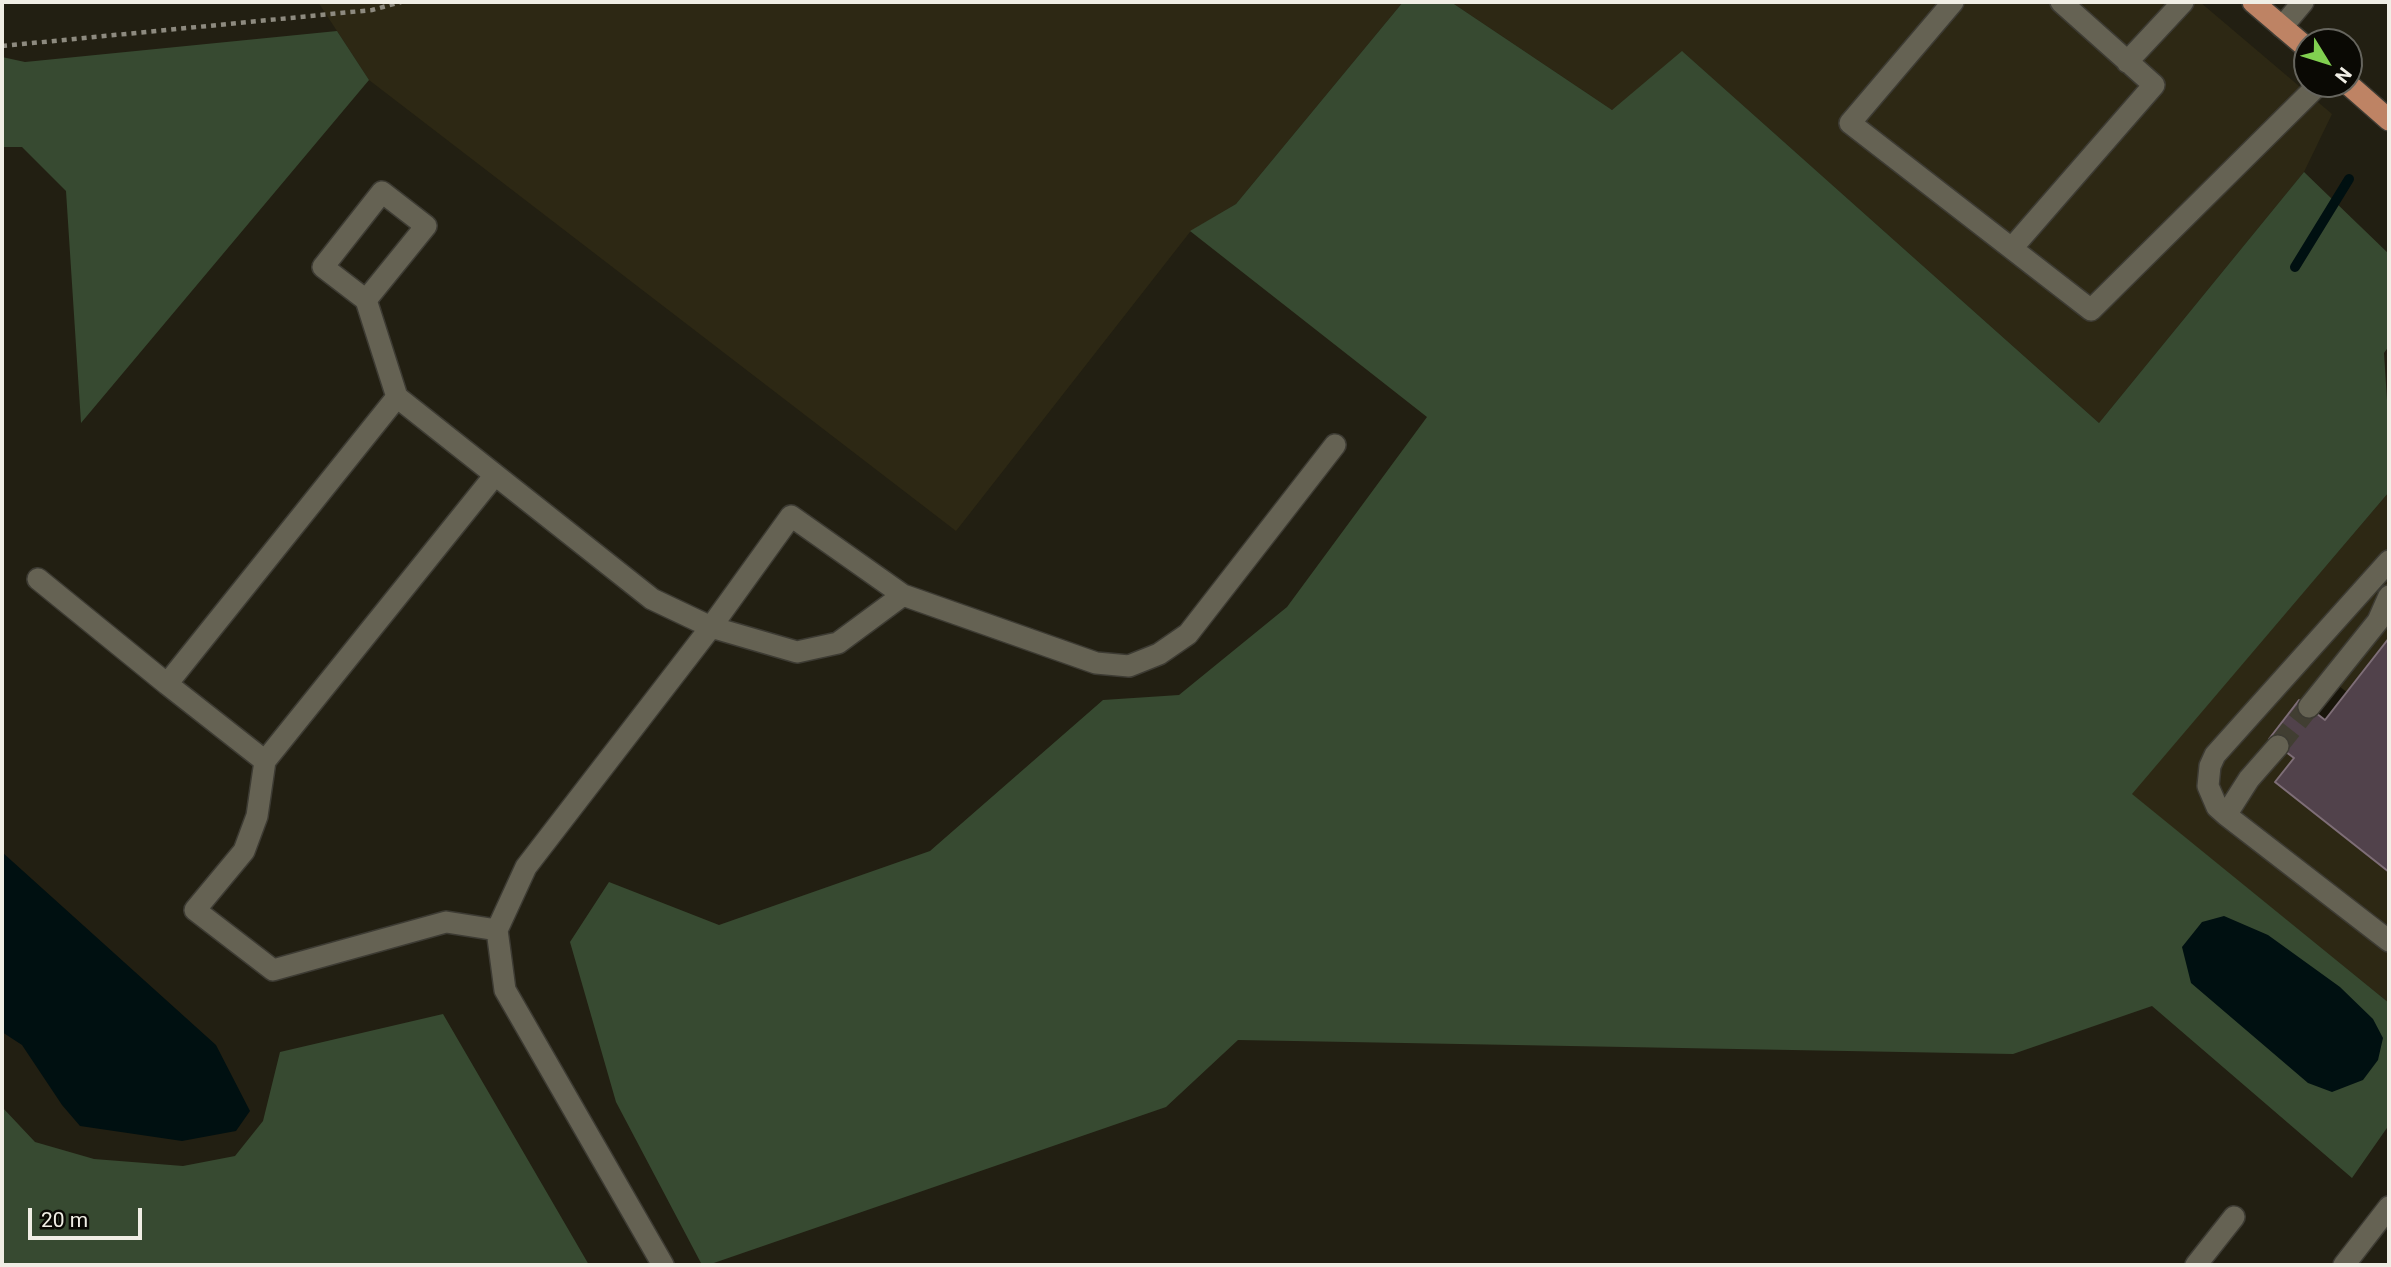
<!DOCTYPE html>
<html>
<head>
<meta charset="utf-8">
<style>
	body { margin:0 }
	#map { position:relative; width:2391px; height:1267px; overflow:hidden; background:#221f12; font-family:Roboto,sans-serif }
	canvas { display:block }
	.frame { position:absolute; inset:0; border:4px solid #f0eee5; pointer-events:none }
	.north { position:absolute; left:2293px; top:28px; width:70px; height:70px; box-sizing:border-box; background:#0a0904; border:2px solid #66655e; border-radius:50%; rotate:128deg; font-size:19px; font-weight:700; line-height:28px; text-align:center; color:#f0eee5 }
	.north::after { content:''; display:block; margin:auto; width:24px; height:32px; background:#81d050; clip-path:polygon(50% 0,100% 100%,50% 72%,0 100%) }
	.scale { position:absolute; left:28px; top:1208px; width:114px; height:32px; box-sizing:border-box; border:4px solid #f0eee5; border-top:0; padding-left:9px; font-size:21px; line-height:24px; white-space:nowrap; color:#f0eee5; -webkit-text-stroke:5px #0a0904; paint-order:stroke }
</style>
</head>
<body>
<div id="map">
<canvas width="2391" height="1267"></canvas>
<div class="frame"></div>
<div class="north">N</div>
<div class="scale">20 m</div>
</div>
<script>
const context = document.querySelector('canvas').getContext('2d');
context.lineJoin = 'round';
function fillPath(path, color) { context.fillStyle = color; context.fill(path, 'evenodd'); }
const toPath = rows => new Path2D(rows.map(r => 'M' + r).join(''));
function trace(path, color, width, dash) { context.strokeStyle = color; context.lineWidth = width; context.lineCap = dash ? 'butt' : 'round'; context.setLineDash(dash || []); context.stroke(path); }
const built = toPath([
	[318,2,1403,2,1236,204,1190,232,956,531,369,80],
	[1451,2,2200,2,2332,114,2304,172,2099,423,1683,52,1612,110],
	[2389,492,2389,1003,2131,794]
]);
const green = toPath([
	[1403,2,1451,2,1612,110,1682,51,2099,423,2304,172,2389,254,2389,346,2384,353,2389,431,2389,492,2132,794,2389,1003,2389,1125,2352,1178,2152,1006,2013,1054,1238,1040,1166,1107,708,1265,702,1265,616,1102,570,942,609,882,719,925,930,851,1103,700,1179,695,1287,607,1427,417,1190,231,1236,204],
	[337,31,369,80,81,423,66,191,22,147,2,147,2,57,25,62],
	[443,1014,589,1265,2,1265,2,1107,35,1142,94,1159,183,1166,235,1156,263,1121,280,1052]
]);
const water = toPath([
	[2,852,216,1045,250,1111,236,1131,182,1141,80,1126,62,1105,22,1045,2,1032],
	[2224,916,2268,935,2340,987,2373,1019,2383,1038,2378,1060,2363,1080,2332,1092,2308,1083,2191,983,2182,947,2202,922]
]);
const shadow = toPath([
	[2389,640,2389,870,2277,782,2296,758,2326,676,2348,693]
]);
const stream = toPath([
	[2295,267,2349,179]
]);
const building = toPath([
	[2389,638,2389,872,2275,782,2294,758,2269,739,2299,700,2325,720,2389,638]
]);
const minorTunnel = toPath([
	[2278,746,2309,707]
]);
const path = toPath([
	[2,46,372,10,401,2]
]);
const minor = toPath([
	[1953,2,1850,123,2091,310,2319,84],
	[2282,27,2303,2],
	[2127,62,2183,2],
	[2012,248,2154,85,2061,2],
	[366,300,323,267,382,192,426,226,366,300,397,397],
	[495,475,265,761,257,816,244,851,195,910,273,970,446,922,497,930],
	[2389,561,2215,755,2210,766,2208,786,2217,807,2226,815,2389,941],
	[38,579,167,684],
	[903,595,791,516,711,627,797,652,838,643,903,595,1096,663,1129,666,1159,654,1188,634,1335,445],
	[2309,707,2378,621,2389,596],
	[265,761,167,684,397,397,652,599,711,627,526,867,497,930,505,990,663,1265],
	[2226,815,2249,779,2278,746],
	[2196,1265,2234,1217],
	[2344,1265,2389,1207]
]);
const major = toPath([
	[2253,2,2307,48],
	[2348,84,2389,120]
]);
fillPath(built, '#2d2814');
fillPath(green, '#374a31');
fillPath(water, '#001011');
fillPath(shadow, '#0007');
trace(stream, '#001011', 10);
fillPath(building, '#51424b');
trace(building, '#7e6e77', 2);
trace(minorTunnel, '#413e32', 21, [21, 10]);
trace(minor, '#3d3b33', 24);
trace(major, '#3d3b33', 24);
trace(path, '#8d8a7f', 4.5, [5, 5]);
trace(minor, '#656253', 21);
trace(major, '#be8364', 21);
</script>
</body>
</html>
